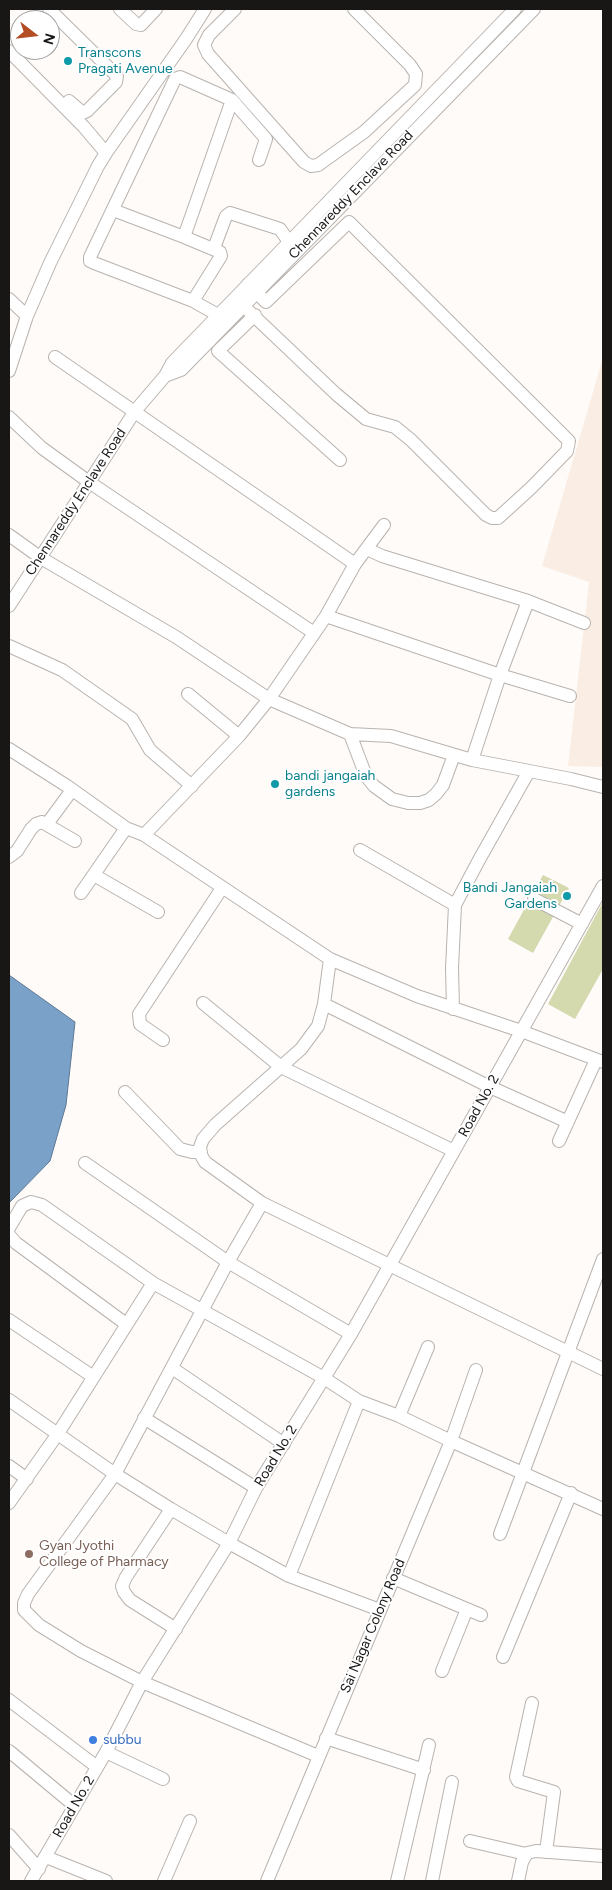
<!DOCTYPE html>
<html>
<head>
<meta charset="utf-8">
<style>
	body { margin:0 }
	#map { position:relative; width:612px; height:1890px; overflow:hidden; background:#fefbf8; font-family:Figtree,sans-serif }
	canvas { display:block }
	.frame { position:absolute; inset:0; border:10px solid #191716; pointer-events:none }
	.north { position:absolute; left:10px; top:10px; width:50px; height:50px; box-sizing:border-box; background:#fff; border:1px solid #a3a2a2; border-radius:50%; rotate:106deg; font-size:14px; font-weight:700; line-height:20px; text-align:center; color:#191716 }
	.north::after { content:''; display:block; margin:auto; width:18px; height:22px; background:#b34d23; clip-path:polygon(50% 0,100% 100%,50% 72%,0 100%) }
</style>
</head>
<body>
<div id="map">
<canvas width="612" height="1890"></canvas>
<div class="frame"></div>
<div class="north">N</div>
</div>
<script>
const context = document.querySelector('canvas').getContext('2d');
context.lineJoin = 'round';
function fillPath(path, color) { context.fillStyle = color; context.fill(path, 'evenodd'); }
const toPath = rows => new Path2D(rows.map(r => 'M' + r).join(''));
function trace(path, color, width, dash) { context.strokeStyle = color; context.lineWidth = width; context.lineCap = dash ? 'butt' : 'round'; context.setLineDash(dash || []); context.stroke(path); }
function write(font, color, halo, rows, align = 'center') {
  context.font = font + ' Figtree,sans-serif'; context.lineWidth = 4; context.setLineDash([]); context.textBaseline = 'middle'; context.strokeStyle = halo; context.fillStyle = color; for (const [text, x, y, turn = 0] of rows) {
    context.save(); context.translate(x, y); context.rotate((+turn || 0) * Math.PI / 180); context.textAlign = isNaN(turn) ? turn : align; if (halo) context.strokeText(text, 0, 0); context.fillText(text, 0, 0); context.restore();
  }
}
const built = toPath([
	[603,358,603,767,568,766,589,582,542,566]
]);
const green = toPath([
	[543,875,569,888,533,953,508,939],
	[603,902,603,969,575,1019,548,1004]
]);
const water = toPath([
	[9,975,75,1022,66,1105,50,1161,9,1203,9,975]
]);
const minor = toPath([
	[49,9,117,76,116,82,87,111,83,113,69,101],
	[120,9,136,24,141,25,156,9],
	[235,9,209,35,204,45,208,54,304,162,311,166,318,165,364,132,415,85,416,74,410,65,354,9],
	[9,51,84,127,106,153,98,166,50,263,27,316,9,371],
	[106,153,186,39,205,9],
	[113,210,184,237],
	[214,248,226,216,230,213,280,229,289,242],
	[235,298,336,394,366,419,395,427,411,440,486,515,492,518,498,518,532,487,567,451,569,441,349,222,266,302,248,284],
	[9,299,27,316],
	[193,301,94,263,90,261,90,257,175,79,180,77,232,100],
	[255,315,218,351,340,460],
	[225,319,193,301,221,256,220,252,184,237,232,100,266,139,259,160],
	[55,357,355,564],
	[165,376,181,370,534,9],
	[9,417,42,448,89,482,314,633],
	[9,535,41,558,176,637,269,699,350,734,391,736,472,760,500,675,528,601],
	[367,549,382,556,528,601,584,623],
	[9,606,135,411,165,376,172,363,515,9],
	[326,616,500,675,570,696],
	[9,646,62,670,132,719,150,750,192,786],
	[188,694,239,736],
	[350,734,366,776,374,786,392,799,408,803,420,803,429,800,436,794,443,785,454,755],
	[9,749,67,786,126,828,144,835,330,959,417,996,521,1031,603,1062],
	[472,760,571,779,603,787],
	[47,824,72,790],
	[144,835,239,736,269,699,326,616,355,564,384,525],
	[360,850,455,905],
	[9,857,17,851,31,829,36,824,42,822,75,841],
	[94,875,158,912],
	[81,893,126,828],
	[534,899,582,924],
	[330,959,324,1004,318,1026,301,1049,215,1125,203,1139,200,1147,201,1155,205,1162,262,1203,603,1369],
	[203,1003,281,1067,454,1151],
	[324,1004,490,1087,568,1122],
	[453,1009,452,968,455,905,479,860,529,771],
	[163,1040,140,1024,139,1014,222,888],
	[125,1092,180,1149,192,1152,201,1152],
	[559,1141,596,1060],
	[85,1163,228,1262,351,1334],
	[262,1203,228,1262,115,1474,28,1594,24,1603,24,1610,39,1625,81,1651,142,1682,318,1756],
	[9,1228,22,1206,31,1202,42,1205,153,1283,324,1378,359,1401,399,1416,451,1441,603,1509],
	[9,1235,16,1243,126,1324],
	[9,1320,92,1376],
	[172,1368,284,1444],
	[9,1400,115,1474,171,1509,229,1543,289,1576,380,1610],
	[399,1416,428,1347],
	[144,1418,256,1488],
	[9,1466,27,1479],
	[9,1503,57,1435,153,1283],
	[171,1509,126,1577,122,1586,124,1592,130,1600,176,1629],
	[500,1534,603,1259],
	[289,1576,359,1401],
	[393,1578,481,1615],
	[503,1657,571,1493],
	[442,1671,467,1609],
	[9,1700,97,1767],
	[532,1703,516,1777,518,1781,554,1792,546,1852],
	[326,1738,424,1770],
	[9,1751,75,1806],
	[106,1752,163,1779],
	[9,1835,39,1869],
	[470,1841,526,1854],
	[46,1857,106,1881],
	[31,1881,106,1752,142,1682,229,1543,256,1488,351,1334,603,886],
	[164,1881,190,1821],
	[267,1881,451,1441,476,1370],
	[397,1881,429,1745],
	[432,1881,452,1782],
	[518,1881,522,1862,527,1853,536,1851,603,1856]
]);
const markers = [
	[68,61,5,"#0f9aa8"],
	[275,784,5,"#0f9aa8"],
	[567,896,5,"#0f9aa8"],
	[29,1554,5,"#8d6e63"],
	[93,1740,5,"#3f7fe0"]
];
const cultureNames = [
	["Transcons",78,53],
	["Pragati Avenue",78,69],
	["bandi jangaiah",285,776],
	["gardens",285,792],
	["Bandi Jangaiah",557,888,"right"],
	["Gardens",557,904,"right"]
];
const streetNames = [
	["Chennareddy Enclave Road",351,195,-46],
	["Chennareddy Enclave Road",76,502,-57],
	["Road No. 2",479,1106,-61],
	["Road No. 2",276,1456,-59],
	["Sai Nagar Colony Road",373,1626,-67],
	["Road No. 2",74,1807,-60]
];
const educationNames = [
	["Gyan Jyothi",39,1546],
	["College of Pharmacy",39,1562]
];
const shopNames = [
	["subbu",103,1740]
];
fillPath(built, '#faede4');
fillPath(green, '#d4d9ae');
fillPath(water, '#7aa1c8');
trace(water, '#5d7893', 1);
trace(minor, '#b9b3af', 14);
trace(minor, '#fff', 12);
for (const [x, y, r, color] of markers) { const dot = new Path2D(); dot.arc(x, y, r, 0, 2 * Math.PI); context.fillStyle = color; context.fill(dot); trace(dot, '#fff', 2); }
write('14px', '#0d838f', '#fff', cultureNames, 'left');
write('14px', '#191716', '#fff', streetNames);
write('14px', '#785e54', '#fff', educationNames, 'left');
write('14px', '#366cbe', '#fff', shopNames, 'left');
</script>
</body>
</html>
